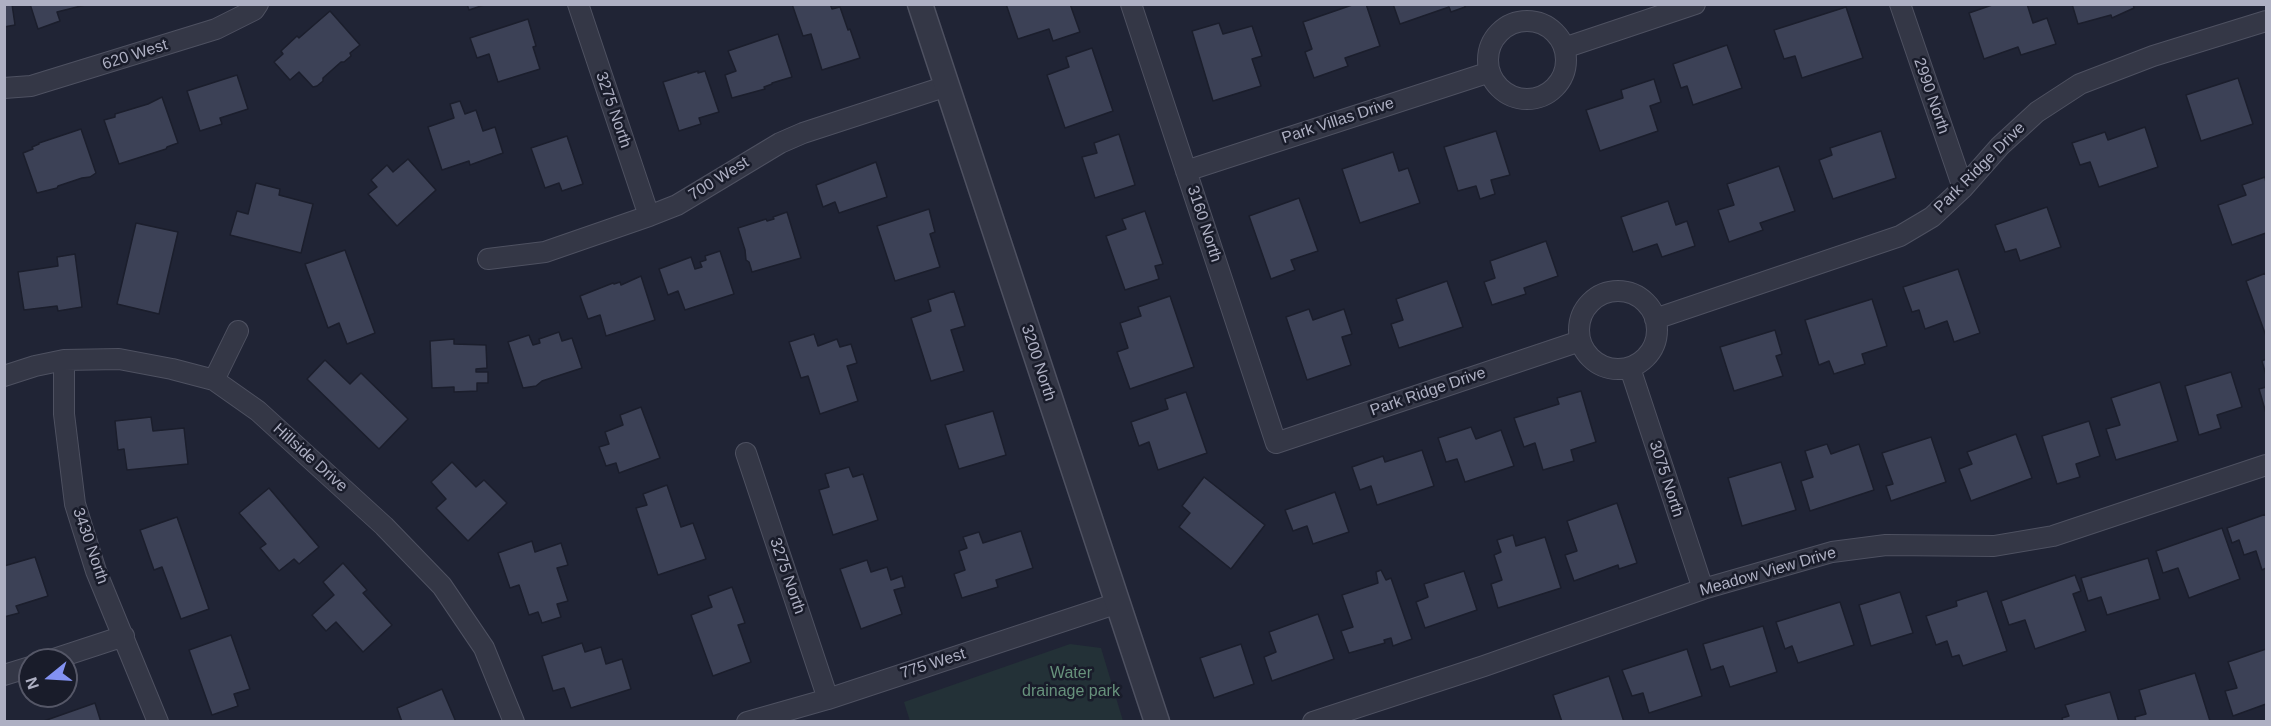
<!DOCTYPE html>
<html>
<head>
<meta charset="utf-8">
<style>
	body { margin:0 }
	#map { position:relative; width:2271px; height:726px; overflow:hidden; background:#202435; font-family:Helvetica,sans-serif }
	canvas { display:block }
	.frame { position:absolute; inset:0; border:6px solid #aeb0c3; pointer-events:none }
	.north { position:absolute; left:18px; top:648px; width:60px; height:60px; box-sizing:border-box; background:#191c2a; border:2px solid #555767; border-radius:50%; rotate:252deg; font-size:16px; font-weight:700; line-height:24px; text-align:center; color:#aeb0c3 }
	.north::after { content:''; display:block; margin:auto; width:21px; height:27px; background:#8392f2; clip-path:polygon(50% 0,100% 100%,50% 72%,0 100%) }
</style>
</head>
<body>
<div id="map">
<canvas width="2271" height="726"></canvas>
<div class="frame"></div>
<div class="north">N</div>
</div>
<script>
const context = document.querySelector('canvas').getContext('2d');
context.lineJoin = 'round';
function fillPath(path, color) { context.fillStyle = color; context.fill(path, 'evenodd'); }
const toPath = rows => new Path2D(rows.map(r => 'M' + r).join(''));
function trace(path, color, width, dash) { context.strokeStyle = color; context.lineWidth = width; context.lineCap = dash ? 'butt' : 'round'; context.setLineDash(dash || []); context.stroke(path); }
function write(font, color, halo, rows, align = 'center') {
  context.font = font + ' Helvetica,sans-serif'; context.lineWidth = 5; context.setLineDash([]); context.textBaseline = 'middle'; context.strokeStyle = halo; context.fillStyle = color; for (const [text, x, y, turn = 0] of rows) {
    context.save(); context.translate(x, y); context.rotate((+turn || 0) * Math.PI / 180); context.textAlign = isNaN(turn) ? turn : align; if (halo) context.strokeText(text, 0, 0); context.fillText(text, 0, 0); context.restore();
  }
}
const green = toPath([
	[1070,644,1101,648,1123,721,910,721,904,702]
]);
const building = toPath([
	[4,4,12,4,15,25,4,27,4,4],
	[30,4,85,4,85,5,57,12,60,21,38,29,30,4],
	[467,4,487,4,469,10,467,4],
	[792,4,830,4,832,9,840,7,848,30,850,29,860,58,822,70,811,34,803,36,792,4],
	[1006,4,1070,4,1080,32,1053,41,1049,29,1018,39,1006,4],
	[1355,4,1366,4,1380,46,1345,58,1348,66,1314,78,1305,52,1312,49,1303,22,1355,4],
	[1393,4,1465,4,1465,7,1451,12,1449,7,1400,24,1393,4],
	[1995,4,2027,4,2033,23,2047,18,2056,44,2021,55,2018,47,1984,59,1969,13,1995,4],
	[2072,4,2133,4,2134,8,2112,18,2111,15,2078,24,2072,4],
	[1846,7,1863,58,1802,78,1795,56,1784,59,1774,30,1846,7],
	[330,11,360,45,350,53,351,56,344,62,341,62,323,78,323,81,317,86,313,87,299,72,290,80,274,62,283,54,281,51,297,36,299,38,330,11],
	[528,19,536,46,533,47,540,69,498,82,489,54,477,58,470,38,528,19],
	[1219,23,1223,34,1252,26,1262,56,1252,59,1261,86,1213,101,1192,31,1219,23],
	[778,34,792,77,772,83,772,84,764,87,765,89,732,98,725,75,736,71,728,51,778,34],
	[1727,45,1742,88,1693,105,1687,86,1681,88,1673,64,1727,45],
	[1092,48,1113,111,1065,128,1047,75,1069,67,1066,57,1092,48],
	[698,71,698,73,705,71,719,112,699,118,701,124,679,131,663,82,698,71],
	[237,75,248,109,220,118,222,124,200,131,187,91,237,75],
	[2238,78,2253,124,2201,141,2186,95,2238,78],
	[1654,79,1661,102,1650,106,1658,131,1600,151,1586,110,1623,98,1621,90,1654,79],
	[162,97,178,143,167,147,166,149,119,164,104,120,115,117,115,114,148,104,162,97],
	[460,101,465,114,476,110,483,131,495,127,503,153,470,165,469,161,442,170,428,127,454,118,450,104,460,101],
	[2145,127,2158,167,2099,187,2090,162,2080,165,2072,143,2105,132,2108,140,2145,127],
	[81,129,96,173,90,177,82,178,58,186,57,188,37,193,23,153,33,149,32,147,39,144,39,143,81,129],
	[1496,131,1510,175,1491,180,1495,194,1480,199,1476,186,1458,191,1444,147,1496,131],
	[1881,131,1896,178,1833,199,1819,160,1832,155,1830,148,1881,131],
	[1119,134,1135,185,1095,198,1082,157,1097,153,1094,143,1119,134],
	[567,136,583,184,562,191,559,183,545,188,531,148,567,136],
	[1393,152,1399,171,1408,168,1420,203,1360,223,1342,169,1393,152],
	[408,159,436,190,397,226,368,194,377,187,371,180,387,165,393,172,408,159],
	[876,162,887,197,839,213,835,202,823,207,816,185,876,162],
	[1779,166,1795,211,1760,223,1763,230,1729,242,1718,210,1734,205,1727,184,1779,166],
	[2265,177,2266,183,2266,233,2232,245,2218,205,2246,195,2242,185,2265,177],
	[256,183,280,189,279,195,313,204,301,253,230,235,237,211,248,214,256,183],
	[1299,198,1318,251,1291,260,1295,270,1271,279,1249,216,1299,198],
	[1668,201,1676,225,1687,221,1695,246,1662,257,1657,244,1633,252,1621,217,1668,201],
	[2047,207,2061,247,2020,261,2016,249,2005,252,1995,225,2047,207],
	[929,209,935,232,930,234,940,267,895,281,877,226,929,209],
	[1145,211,1163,264,1155,266,1159,279,1125,290,1106,236,1126,229,1122,219,1145,211],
	[787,212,801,258,752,272,749,262,746,260,745,250,738,228,766,219,767,221,774,219,773,217,787,212],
	[136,223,178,232,159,314,117,304,136,223],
	[1546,241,1558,276,1524,288,1526,294,1492,305,1484,282,1495,278,1490,261,1546,241],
	[345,250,375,333,347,344,339,323,328,328,305,264,345,250],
	[720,251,734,294,685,310,678,291,668,295,659,269,691,257,695,269,702,267,700,262,706,260,705,256,720,251],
	[75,254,82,307,58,311,57,306,24,310,18,272,58,266,57,257,75,254],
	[1958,269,1980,333,1954,342,1947,321,1925,329,1919,310,1912,312,1903,287,1958,269],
	[2266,273,2266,336,2246,281,2266,273],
	[641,276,655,320,606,336,600,315,588,319,580,296,613,283,614,284,620,282,621,285,641,276],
	[1447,281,1463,327,1399,348,1391,324,1403,320,1396,299,1447,281],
	[954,291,965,326,951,330,964,371,931,381,911,318,931,311,928,300,954,291],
	[1170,296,1194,367,1130,389,1117,352,1128,348,1120,323,1141,316,1138,307,1170,296],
	[1872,299,1887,346,1862,354,1865,364,1834,374,1829,361,1819,365,1805,320,1872,299],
	[1309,309,1313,320,1344,309,1352,334,1342,337,1351,365,1307,380,1286,317,1309,309],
	[1775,330,1782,354,1776,356,1783,376,1734,391,1720,347,1775,330],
	[559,332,562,341,572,338,582,368,542,381,536,386,523,388,508,342,529,335,533,345,540,343,539,339,559,332],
	[814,334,818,346,837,339,840,347,851,344,857,363,847,366,858,401,820,414,808,376,801,378,789,342,814,334],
	[454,339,454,344,486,345,487,368,476,369,476,372,488,372,488,383,477,383,477,391,454,392,454,387,432,388,430,341,454,339],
	[2266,359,2266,375,2262,361,2266,359],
	[325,360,350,384,361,373,408,419,379,449,307,379,325,360],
	[2231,372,2242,407,2217,415,2221,428,2199,435,2185,386,2231,372],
	[2160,382,2178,441,2116,460,2106,429,2120,425,2111,398,2160,382],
	[2266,387,2266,413,2259,389,2266,387],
	[1581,391,1596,442,1571,450,1574,461,1543,470,1535,443,1524,447,1514,418,1559,404,1557,398,1581,391],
	[1186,392,1207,453,1158,470,1149,442,1139,446,1131,422,1168,409,1165,399,1186,392],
	[641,407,660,458,619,473,616,463,606,466,599,447,609,444,605,432,623,425,620,415,641,407],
	[993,411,1006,455,959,469,945,425,993,411],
	[151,417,153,431,184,428,188,464,127,470,124,449,118,450,115,421,151,417],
	[2089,421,2100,456,2076,464,2080,477,2057,484,2042,436,2089,421],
	[1471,427,1476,439,1501,430,1514,466,1465,482,1457,459,1446,462,1438,438,1471,427],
	[2016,434,2032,478,1971,501,1959,469,1972,464,1967,452,2016,434],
	[1931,437,1946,482,1891,501,1886,486,1893,484,1882,453,1931,437],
	[1827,444,1831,454,1859,444,1874,490,1810,511,1801,481,1813,477,1805,451,1827,444],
	[1422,450,1434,486,1377,505,1371,486,1360,490,1352,467,1383,456,1385,462,1422,450],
	[452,462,476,487,484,480,507,503,468,541,436,508,446,499,431,482,452,462],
	[1781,462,1796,510,1742,526,1728,478,1781,462],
	[849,467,853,477,863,474,878,520,833,535,819,490,829,487,825,474,849,467],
	[1204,477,1265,525,1231,569,1179,527,1190,513,1182,506,1204,477],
	[667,485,681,527,693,523,706,559,658,575,636,508,647,505,643,494,667,485],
	[269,488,319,547,299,564,294,559,279,571,260,548,266,544,239,513,269,488],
	[1335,492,1349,532,1313,544,1307,526,1293,531,1285,510,1335,492],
	[1617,503,1637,563,1619,569,1618,565,1574,581,1565,555,1577,551,1567,521,1617,503],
	[2266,514,2266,568,2262,570,2256,551,2244,555,2239,540,2232,543,2227,528,2266,514],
	[177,517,209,609,181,619,162,567,154,570,140,530,177,517],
	[2222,528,2240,579,2189,598,2178,568,2163,573,2156,551,2222,528],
	[1021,531,1033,568,996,580,998,587,962,598,954,574,965,570,959,551,967,548,963,537,979,532,983,543,1021,531],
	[1513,535,1516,546,1545,537,1561,588,1498,608,1491,584,1502,580,1494,555,1501,552,1497,540,1513,535],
	[532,541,535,552,561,543,568,565,557,568,568,601,557,604,561,617,542,623,538,612,529,615,519,585,510,588,498,553,532,541],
	[35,557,48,596,16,606,19,613,4,617,4,566,35,557],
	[2148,558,2160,599,2107,615,2101,597,2088,601,2081,578,2148,558],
	[867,560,871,572,887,567,891,580,902,576,905,587,894,590,902,614,861,629,840,569,867,560],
	[343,563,367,590,363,593,392,625,363,652,336,622,326,631,312,615,334,595,323,582,343,563],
	[1381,570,1386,580,1391,578,1412,639,1393,646,1391,638,1384,640,1385,643,1349,653,1341,631,1353,627,1342,595,1378,583,1376,572,1381,570],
	[1464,571,1477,610,1425,628,1416,602,1428,597,1424,584,1464,571],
	[2075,575,2081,591,2073,594,2086,631,2035,649,2025,620,2009,625,2001,601,2075,575],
	[732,587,745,623,738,625,751,662,713,676,691,615,712,607,708,596,732,587],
	[1987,591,2007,651,1963,666,1959,655,1952,657,1947,641,1936,645,1926,616,1957,606,1956,601,1987,591],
	[1900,592,1913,633,1871,646,1859,605,1900,592],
	[1840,602,1854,645,1798,663,1792,646,1785,649,1776,622,1840,602],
	[1318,614,1334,659,1272,681,1264,657,1276,652,1269,632,1318,614],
	[1763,626,1777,672,1730,687,1723,666,1711,670,1703,644,1763,626],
	[231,635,250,689,234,694,238,706,212,715,189,650,231,635],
	[582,643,585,652,601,647,606,664,622,659,631,689,571,708,564,688,553,691,542,656,582,643],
	[1241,644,1254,684,1214,698,1200,658,1241,644],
	[1687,649,1702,696,1649,713,1643,693,1632,696,1622,670,1687,649],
	[2266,649,2266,704,2233,716,2225,691,2237,688,2228,662,2266,649],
	[2195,673,2210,721,2136,722,2135,717,2146,714,2139,690,2195,673],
	[1609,676,1624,722,1562,722,1553,695,1609,676],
	[442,689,456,722,402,722,397,708,442,689],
	[2110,692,2119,722,2063,722,2062,718,2069,716,2065,705,2110,692],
	[95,703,101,722,41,722,95,703]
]);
const minor = toPath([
	[578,4,649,216],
	[1131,4,1276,443,1580,341],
	[1900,4,1963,188],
	'1488 60a39 39 0 1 1 78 0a39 39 0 1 1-78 0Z',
	[1564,48,1695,4],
	[4,88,31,86,216,29,254,10,258,4],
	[1186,171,1490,72],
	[488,259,545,252,649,216,677,205,780,143,803,133,947,86],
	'1579 330a39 39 0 1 1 78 0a39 39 0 1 1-78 0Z',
	[1655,319,1900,236,1932,217,1963,188,2000,146,2037,112,2080,84,2153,56,2266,21],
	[64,360,64,414,75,504,96,571,158,722],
	[1630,368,1703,589],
	[4,376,35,366,64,360,119,359,172,369,214,380,258,411,384,526,442,586,484,648,514,722],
	[214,380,238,331],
	[746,453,828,699],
	[51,660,124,636],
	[4,675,30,667],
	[747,722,828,699,1118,603],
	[1313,722,1484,666,1703,589,1832,552,1886,545,1994,546,2053,536,2266,465]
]);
const tertiary = toPath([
	[920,4,1157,722]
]);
const streetNames = [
	["620 West",135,55,-18],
	["2990 North",1931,96,71],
	["3275 North",613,110,71],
	["Park Villas Drive",1338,121,-18],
	["Park Ridge Drive",1980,168,-45],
	["700 West",719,179,-32],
	["3160 North",1204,224,72],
	["3200 North",1038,363,72],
	["Park Ridge Drive",1428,392,-19],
	["Hillside Drive",310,458,42],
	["3075 North",1666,479,72],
	["3430 North",90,546,71],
	["Meadow View Drive",1768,572,-16],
	["3275 North",787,576,71],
	["775 West",933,664,-18]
];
const parkNames = [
	["Water",1071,674],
	["drainage park",1071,692]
];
fillPath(green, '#233137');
fillPath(building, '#3c4156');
trace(building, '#1b1e2c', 1.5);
trace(minor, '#4e5161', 22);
trace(tertiary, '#4e5161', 27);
trace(minor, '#343746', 20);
trace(tertiary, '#343746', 24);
write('16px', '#aeb0c3', '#191c2a', streetNames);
write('16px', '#67927c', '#191c2a', parkNames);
</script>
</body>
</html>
